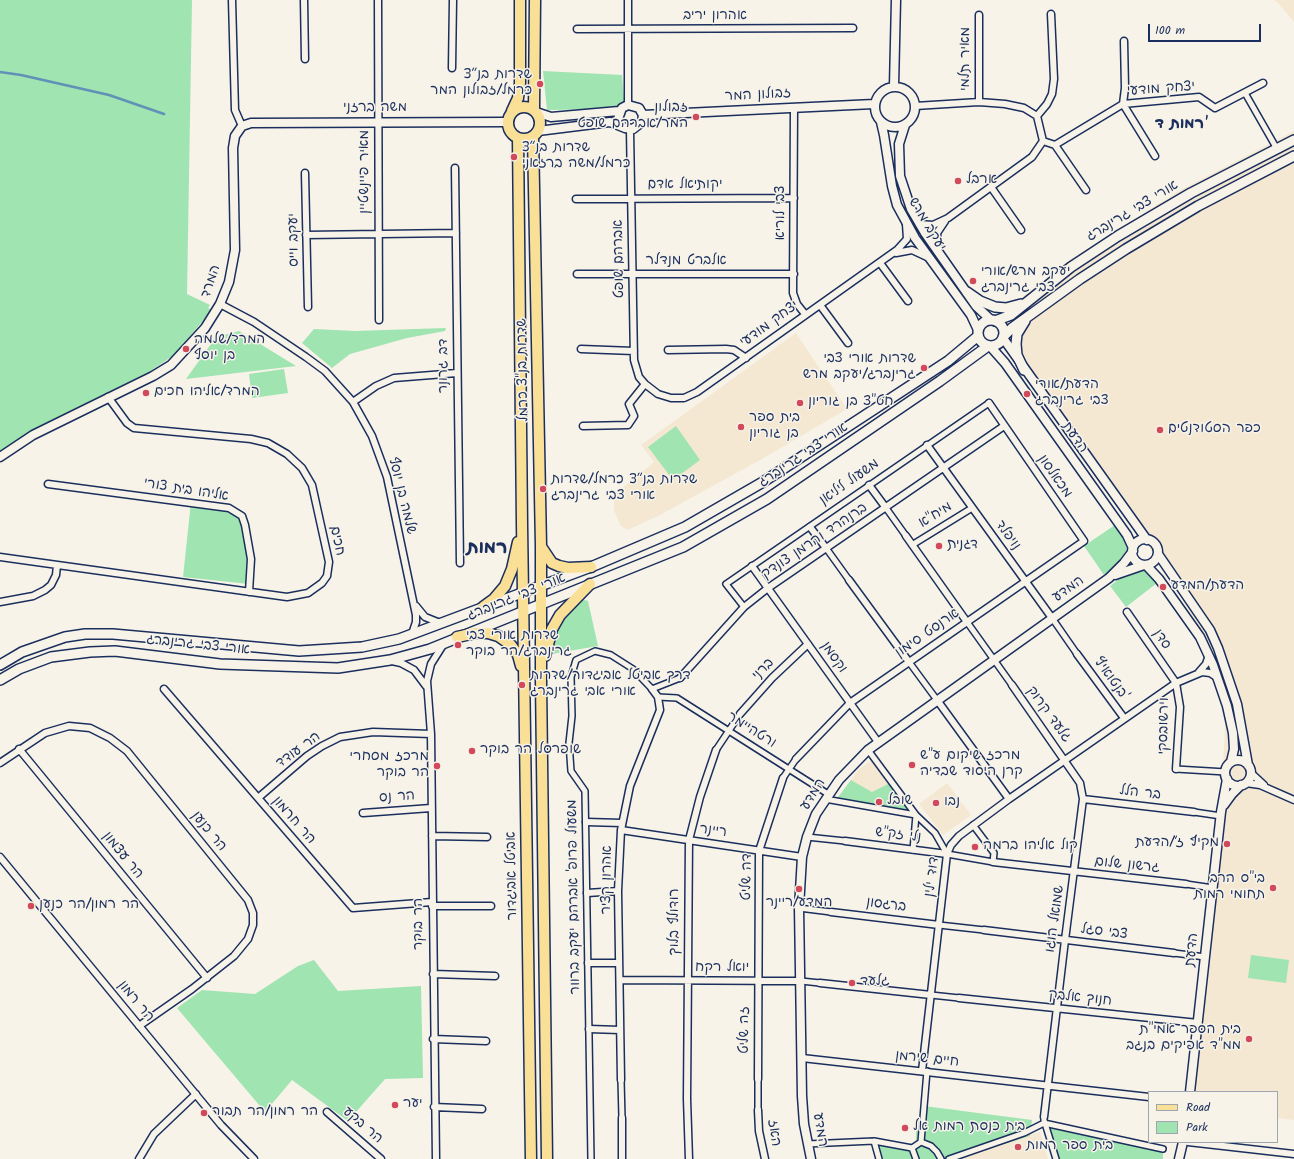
<!DOCTYPE html>
<html>
<head>
<meta charset="utf-8">
<style>
	body { margin:0 }
	#map { position:relative; width:1294px; height:1159px; overflow:hidden; background:#f7f3e8; font-family:Kalam,sans-serif }
	canvas { display:block }
	.legend { position:absolute; left:1148px; top:1091px; width:130px; height:52px; box-sizing:border-box; background:#f7f3e8; border:1px solid #9fa5b1; margin:0; padding:5px 7px; list-style:none; font-size:12px; color:#1b2f5e }
	.legend li { display:flex; align-items:center; gap:8px; height:20px }
	.legend b { width:20px; border:1px solid #9fa5b1 }
	.scale { position:absolute; left:1148px; top:24px; width:113px; height:18px; box-sizing:border-box; border:2px solid #1b2f5e; border-top:0; padding-left:5px; font-size:12px; line-height:14px; white-space:nowrap; color:#1b2f5e; -webkit-text-stroke:3px #f7f3e8; paint-order:stroke }
</style>
</head>
<body>
<div id="map">
<canvas width="1294" height="1159"></canvas>
<ul class="legend">
<li><b style="height:5px;background:#fadf96"></b>Road</li>
<li><b style="height:11px;background:#9fe4b1"></b>Park</li>
</ul>
<div class="scale">100 m</div>
</div>
<script>
const context = document.querySelector('canvas').getContext('2d');
context.lineJoin = 'round';
function fillPath(path, color) { context.fillStyle = color; context.fill(path, 'evenodd'); }
const toPath = rows => new Path2D(rows.map(r => 'M' + r).join(''));
function trace(path, color, width, dash) { context.strokeStyle = color; context.lineWidth = width; context.lineCap = dash ? 'butt' : 'round'; context.setLineDash(dash || []); context.stroke(path); }
function write(font, color, halo, rows, align = 'center') {
  context.font = font + ' Kalam,"Playpen Sans Hebrew",sans-serif'; context.lineWidth = 3; context.setLineDash([]); context.textBaseline = 'middle'; context.strokeStyle = halo; context.fillStyle = color; for (const [text, x, y, turn = 0] of rows) {
    context.save(); context.translate(x, y); context.rotate((+turn || 0) * Math.PI / 180); context.textAlign = isNaN(turn) ? turn : align; if (halo) context.strokeText(text, 0, 0); context.fillText(text, 0, 0); context.restore();
  }
}
const built = toPath([
	[1274,0,1294,0,1294,22,1279,4],
	[1294,131,1294,1120,1277,1118,1277,1092,1185,1092,1222,783,1226,711,1216,663,1205,637,1156,557,1001,336,1001,329,1008,309,1068,261,1177,192],
	[796,333,847,409,762,459,660,515,628,530,621,526,614,511,614,495,654,462,641,445],
	[872,760,890,783,872,792,851,780,859,769],
	[947,783,971,815,943,835,919,804],
	[1040,1132,1048,1159,955,1159,964,1156]
]);
const green = toPath([
	[0,0,192,0,187,294,210,305,208,308,212,310,174,355,149,372,72,410,0,453],
	[543,71,622,75,624,101,617,109,547,110],
	[446,328,445,331,407,338,350,354,332,368,302,343,314,329,355,331],
	[239,331,296,366,186,379,216,337],
	[284,369,288,393,252,398,249,374],
	[676,426,700,460,673,480,648,447],
	[191,502,242,516,251,559,249,584,183,577],
	[1115,525,1128,543,1128,549,1126,556,1122,562,1104,575,1084,546],
	[1141,569,1148,571,1157,583,1126,607,1110,586,1128,572],
	[576,597,588,601,598,646,546,655,548,642],
	[851,780,872,792,890,783,916,815,835,801],
	[1251,955,1289,960,1286,983,1248,978],
	[314,960,338,991,421,986,423,1078,385,1079,348,1121,292,1080,265,1112,177,1008,202,990,255,994,298,966],
	[924,1106,1032,1120,1030,1136,955,1159,880,1159,874,1141,916,1144,916,1119,923,1119],
	[1044,1123,1163,1149,1163,1159,1058,1159]
]);
const stream = toPath([
	[0,72,21,75,109,95,164,114]
]);
const pedestrian = toPath([
	[1245,93,1277,149],
	[886,508,906,536],
	[912,545,972,508],
	[826,548,849,580],
	[744,607,726,584,989,403],
	[1052,618,1077,654],
	[967,622,1012,685],
	[909,662,937,700],
	[658,697,677,698,828,794],
	[716,750,740,714],
	[868,750,916,815,935,833,947,854,993,862,994,853,973,825],
	[1176,769,1226,772],
	[783,778,796,759],
	[825,799,916,815,913,850],
	[1194,812,1221,816],
	[807,837,845,841],
	[1186,884,1213,888],
	[799,908,831,912],
	[939,925,984,930],
	[1174,953,1205,957],
	[801,981,820,983],
	[931,995,959,998],
	[927,1071,921,1142,931,1146,937,1152,941,1159],
	[621,1080,622,1118],
	[758,1110,758,1079],
	[1044,1120,1056,1159],
	[874,1141,879,1159],
	[807,1144,874,1141,912,1148],
	[591,1159,585,791,571,771,569,743,572,716,571,677,576,660,595,651,611,655,633,669,652,689,680,678],
	[916,1159,912,1148,921,1142],
	[949,1159,1024,1133,1044,1123,1163,1149]
]);
const minor = toPath([
	[232,0,235,110,242,126],
	[304,0,305,59],
	[378,0,379,320],
	[628,0,628,105],
	[577,29,853,28],
	[1124,41,1125,88,1123,104,1155,156],
	[452,68,453,0],
	[979,102,979,15],
	[915,106,979,102,1005,104,1024,108,1037,116,1043,141],
	[794,108,793,293,797,304,805,314],
	[1037,116,1047,104,1052,94,1054,79,1051,14],
	[630,130,634,360,639,377,645,384,658,394,671,398,684,398,697,392,897,250,907,239,906,224],
	[1043,141,1055,145,1123,104,1199,97,1215,108,1263,83],
	[1055,145,1086,190],
	[455,168,460,563],
	[305,173,308,307],
	[991,187,1021,230],
	[576,199,794,198],
	[919,224,933,225,948,218,1032,157,1043,141],
	[306,235,456,233],
	[938,249,937,233,945,221],
	[896,253,912,250,927,257],
	[880,263,908,301],
	[577,274,794,274],
	[220,304,254,322,306,357,325,371,353,402,372,436,387,477,416,615,416,622,412,634],
	[820,305,848,343],
	[581,349,634,351],
	[668,350,726,349,734,350,746,358],
	[353,402,376,386,394,378,457,373],
	[583,426,628,425,634,416,629,404,645,384],
	[927,445,1052,618],
	[48,484,229,508,242,516,245,525,251,559,249,592],
	[869,485,886,508],
	[810,527,826,548],
	[906,536,967,622],
	[0,557,287,597,308,593,322,583,327,576,329,562,312,485,302,468,287,454,268,443,251,439,134,428,127,423,108,397],
	[752,566,878,742],
	[849,580,909,662],
	[0,602,33,596,45,590,51,585,56,575,57,565],
	[416,606,425,617,440,623],
	[1127,612,1176,683,1180,707,1176,769],
	[1077,654,1124,718],
	[392,661,401,663,414,670,426,686],
	[1199,672,1206,664,1209,655],
	[680,678,744,607,768,588,1004,426],
	[1012,685,1080,783,1083,799,1065,940,1044,1117],
	[164,689,353,908,432,902],
	[937,700,1009,799],
	[740,714,772,678,808,644],
	[19,749,207,978],
	[796,759,850,703,1084,541,989,403],
	[0,763,45,733,69,726,90,728,110,738,127,751,248,900,253,913,253,925,248,939,234,956,192,989,139,1026],
	[1251,773,1264,785],
	[1246,783,1260,785,1294,800],
	[258,798,307,756,322,746,340,737,373,732,431,734],
	[1083,799,1194,812],
	[363,813,431,808],
	[586,822,622,823],
	[621,830,802,857],
	[432,836,487,837],
	[845,841,947,854],
	[0,857,221,1125,254,1159],
	[993,862,1186,884],
	[587,893,618,891],
	[432,906,491,906],
	[831,912,939,925],
	[984,930,1174,953],
	[588,963,619,963],
	[433,974,495,976],
	[620,980,801,981],
	[820,983,931,995],
	[959,998,1198,1023],
	[589,1029,620,1030],
	[433,1039,486,1041],
	[802,1058,1149,1097],
	[922,1071,947,854,951,845,959,836,1009,799,1176,683,1202,672,1210,673,1218,678],
	[758,1079,759,851,783,778],
	[621,1080,618,891,621,830,630,786,660,710,658,697,652,689],
	[434,1107,482,1109],
	[758,1110,759,1131,765,1159],
	[327,1112,381,1159],
	[1188,1142,1294,1154],
	[139,1159,154,1134,196,1094],
	[436,1159,431,734,427,681,431,664,443,645],
	[622,1159,622,1118],
	[689,1159,687,1099,689,840,700,797,716,750]
]);
const tertiary = toPath([
	[894,86,896,0],
	'875 107a20 20 0 1 1 40 0a20 20 0 1 1-40 0Z',
	[536,112,551,117,619,111],
	[643,115,874,104],
	[881,122,884,135,892,186,897,205,915,238,971,315,978,330],
	[905,125,899,144,900,176,911,209,925,233,976,306,991,320],
	[538,131,610,122,625,128,633,129,642,122,643,115,639,108,628,105,622,108,618,119,622,126],
	[1003,338,1147,540],
	[990,346,1005,363,1127,535,1133,548],
	[0,457,33,435,153,376,171,365,205,328,220,304,229,282,235,250,233,148,235,136,242,126,251,123,507,122],
	'1132 552a13 13 0 1 1 26 0a13 13 0 1 1-26 0Z',
	[1158,554,1210,630,1218,648,1237,704,1248,765],
	[1146,565,1159,579,1200,637,1213,665,1227,706,1233,733,1234,749,1231,762],
	[1115,575,1144,565],
	'1225 773a13 13 0 1 1 26 0a13 13 0 1 1-26 0Z',
	[1224,805,1232,794,1241,785],
	[1190,1092,1221,812,1227,779],
	[811,1159,804,1124,802,1096,799,908,802,857,807,837,816,814,839,780,868,750,1109,578,1124,563,1133,551],
	[1179,1159,1183,1142]
]);
const secondary = toPath([
	[967,292,980,301,995,307,1006,308,1021,304],
	'978 333a13 13 0 1 1 26 0a13 13 0 1 1-26 0Z',
	[995,321,1011,315,1071,267,1118,236,1191,193,1294,140],
	[1003,337,1012,328,1080,279,1126,249,1198,206,1294,156],
	[1024,370,1017,355,1016,344,1017,334,1025,321],
	[0,665,22,652,65,637,85,634,113,634,299,651,362,647,399,639,591,567,685,527,763,482,948,361,978,336],
	[0,680,19,669,51,657,90,652,115,651,220,664,338,668,390,660,430,649,683,547,767,499,940,381,988,346]
]);
const primary = toPath([
	'508 123a16 16 0 1 1 32 0a16 16 0 1 1-32 0Z',
	[534,109,535,0],
	[512,111,518,98,520,83,520,0],
	[533,137,541,546,541,681,547,1159],
	[518,138,522,524,531,1159],
	[542,548,552,563,559,566,568,568,591,567],
	[483,607,494,599,505,586,512,569,518,542],
	[457,637,476,633,488,633,498,636,511,645,518,655,521,666],
	[545,656,552,629,560,615,590,584]
]);
const markers = [
	[540,84,4,"#d1495b"],
	[696,117,4,"#d1495b"],
	[514,157,4,"#d1495b"],
	[958,181,4,"#d1495b"],
	[973,281,4,"#d1495b"],
	[186,349,4,"#d1495b"],
	[924,368,4,"#d1495b"],
	[146,393,4,"#d1495b"],
	[1027,394,4,"#d1495b"],
	[800,403,4,"#d1495b"],
	[741,427,4,"#d1495b"],
	[1160,430,4,"#d1495b"],
	[543,489,4,"#d1495b"],
	[939,546,4,"#d1495b"],
	[1163,587,4,"#d1495b"],
	[458,645,4,"#d1495b"],
	[522,685,4,"#d1495b"],
	[472,751,4,"#d1495b"],
	[912,765,4,"#d1495b"],
	[437,766,4,"#d1495b"],
	[879,802,4,"#d1495b"],
	[936,803,4,"#d1495b"],
	[1227,844,4,"#d1495b"],
	[975,847,4,"#d1495b"],
	[1273,888,4,"#d1495b"],
	[799,889,4,"#d1495b"],
	[31,906,4,"#d1495b"],
	[852,983,4,"#d1495b"],
	[1249,1039,4,"#d1495b"],
	[395,1105,4,"#d1495b"],
	[204,1113,4,"#d1495b"],
	[905,1128,4,"#d1495b"],
	[1018,1147,4,"#d1495b"]
];
const streetNames = [
	["אהרון יריב",715,17],
	["מאיר תלמי",967,59,-90],
	["יצחק מודעי",1161,90,-4],
	["זבולון המר",758,96,-3],
	["משה ברזני",375,109],
	["מאיר פיינשטיין",366,172,-90],
	["יקותיאל אדם",685,186],
	["אורי צבי גרינברג",1133,212,-31],
	["צבי לוריא",782,213,-90],
	["יעקב מרש",926,225,59],
	["יעקב וייס",295,240,-91],
	["אברהם שופט",620,259,-91],
	["אלברט מנדלר",686,262],
	["המרד",212,282,-71],
	["יצחק מודעי",770,325,-36],
	["דב גרונר",445,366,-90],
	["שדרות בנ\"צ כרמל",524,370,-91],
	["הדעת",1074,438,55],
	["אורי צבי גרינברג",804,456,-34],
	["מכאלסון",1054,477,55],
	["משעול ליליאן",850,483,-35],
	["אליהו בית צורי",186,491,9],
	["שלמה בן יוסף",401,496,76],
	["מיח\"א",936,516,-32],
	["נויפלד",1007,536,54],
	["חכים",336,541,78],
	["ברנהרד והרמן צונדק",815,542,-34],
	["המדע",1069,590,-35],
	["אורי צבי גרינברג",517,598,-22],
	["ארנסט סימון",928,634,-35],
	["סדן",1161,640,56],
	["אורי צבי גרינברג",198,646,6],
	["וקסמן",833,658,55],
	["ברני",764,670,-46],
	["בנטואיץ'",1110,679,54],
	["גלעד קרוק",1048,715,54],
	["וירשובסקי",1165,726,-89],
	["ורטהיימר",751,731,32],
	["הר עודד",299,751,-36],
	["בר הלל",1140,794,7],
	["המדע",814,795,-58],
	["הר נס",397,798,-4],
	["הר חרמון",293,821,49],
	["הר כנען",208,832,51],
	["ריינר",713,832,8],
	["נלי זק\"ש",898,836,7],
	["הר עצמון",122,856,51],
	["גרשון שלום",1127,866,6],
	["אביטל אביגדור",513,876,-91],
	["דה שליט",748,877,-89],
	["דוד ילין",933,877,-83],
	["אהרון קציר",608,880,-89],
	["משעול פרופ' אברהם יעקב ברוור",575,897,-91],
	["ברגסון",886,906,7],
	["שמואל הוגו",1056,919,-82],
	["רודולף בלוך",676,922,-90],
	["הר בוקר",420,924,-90],
	["צבי סגל",1104,933,7],
	["הדעת",1193,950,-84],
	["יואל רקח",722,969],
	["חנוך אלבק",1080,999,6],
	["הר רמון",135,1002,51],
	["זה שליט",746,1030,-90],
	["חיים שירמן",927,1060,6],
	["הר בקע",362,1126,41],
	["המדע",819,1130,81],
	["האז",773,1133,82]
];
const poiNames = [
	["שדרות בנ״צ",532,76,"right"],
	["כרמל/זבולון המר",532,92,"right"],
	["זבולון",688,109,"right"],
	["המר/אברהם שופט",688,125,"right"],
	["שדרות בנ״צ",522,149],
	["כרמל/משה ברזאני",522,165],
	["ארבל",966,181],
	["יעקב מרש/אורי",981,273],
	["צבי גרינברג",981,289],
	["המרד/שלמה",194,341],
	["בן יוסף",194,357],
	["שדרות אורי צבי",916,360,"right"],
	["גרינברג/יעקב מרש",916,376,"right"],
	["הדעת/אורי",1035,386],
	["צבי גרינברג",1035,402],
	["המרד/אליהו חכים",154,393],
	["חט\"צ בן גוריון",808,403],
	["בית ספר",749,419],
	["בן גוריון",749,435],
	["כפר הסטודנטים",1168,430],
	["שדרות בנ״צ כרמל/שדרות",551,481],
	["אורי צבי גרינברג",551,497],
	["דגנית",947,546],
	["הדעת/המדע",1171,587],
	["שדרות אורי צבי",466,637],
	["גרינברג/הר בוקר",466,653],
	["דרך אביטל אביגדור/שדרות",530,677],
	["אורי אבי גרינברג",530,693],
	["שופרסל הר בוקר",480,751],
	["מרכז שיקום ע\"ש",920,757],
	["קרן היסוד שבדיה",920,773],
	["מרכז מסחרי",429,758,"right"],
	["הר בוקר",429,774,"right"],
	["שובל",887,802],
	["נבו",944,803],
	["מקיף ז׳/הדעת",1219,844,"right"],
	["קול אליהו ברמה",983,847],
	["בי\"ס הרב",1265,880,"right"],
	["תחומי רמות",1265,896,"right"],
	["המדע/ריינר",799,904,"center"],
	["הר רמון/הר כנען",39,906],
	["גלעד",860,983],
	["בית הספר אמי\"ת",1241,1031,"right"],
	["ממ\"ד אפיקים בנגב",1241,1047,"right"],
	["יער",403,1105],
	["הר רמון/הר תבור",212,1113],
	["בית כנסת רמות אל",913,1128],
	["בית ספר רמות",1026,1147]
];
const neighbourhoodNames = [
	["רמות ד'",1181,125]
];
const districtNames = [
	["רמות",487,550]
];
fillPath(built, '#f5e8d3');
fillPath(green, '#9fe4b1');
trace(stream, '#6191b7', 2.5);
trace(pedestrian, '#1b2f5e', 8);
trace(minor, '#1b2f5e', 9);
trace(tertiary, '#1b2f5e', 11);
trace(secondary, '#1b2f5e', 12);
trace(primary, '#1b2f5e', 13);
trace(pedestrian, '#f7f3e8', 5);
trace(minor, '#f7f3e8', 6);
trace(tertiary, '#f7f3e8', 8);
trace(secondary, '#f7f3e8', 9);
trace(primary, '#fadf96', 10);
for (const [x, y, r, color] of markers) { const dot = new Path2D(); dot.arc(x, y, r, 0, 2 * Math.PI); context.fillStyle = color; context.fill(dot); trace(dot, '#f7f3e8', 1.5); }
write('14px', '#1b2f5e', '#f7f3e8', streetNames);
write('14px', '#1b2f5e', '#f7f3e8', poiNames, 'left');
write('bold 15px', '#1b2f5e', '#f7f3e8', neighbourhoodNames);
write('bold 18px', '#1b2f5e', '#f7f3e8', districtNames);
</script>
</body>
</html>
